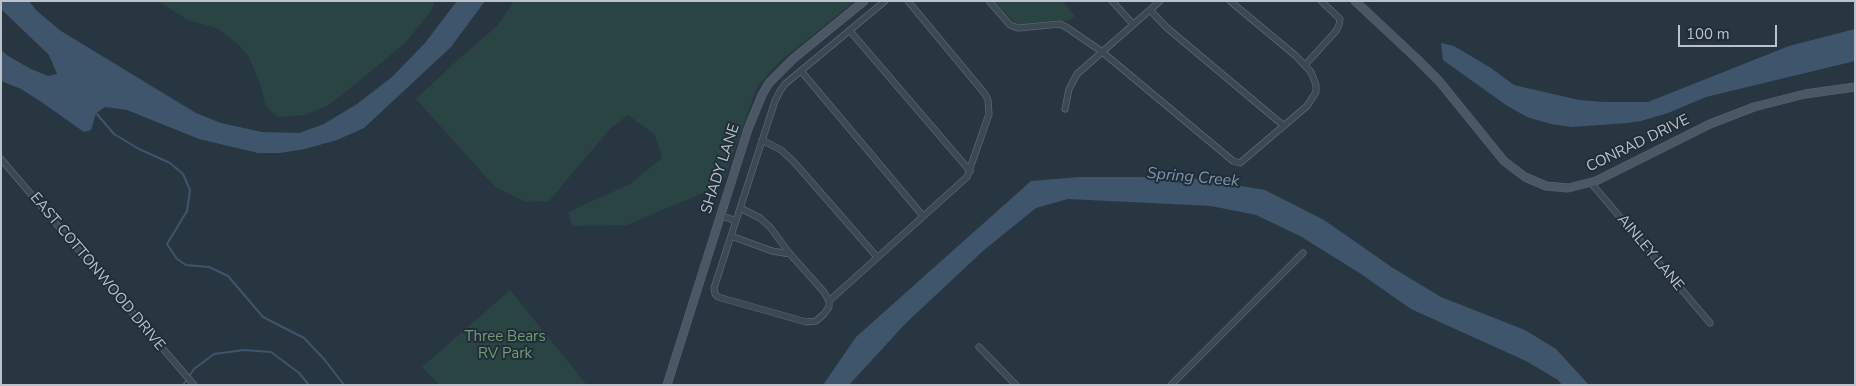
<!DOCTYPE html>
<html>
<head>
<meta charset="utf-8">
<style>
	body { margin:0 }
	#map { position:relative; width:1856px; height:386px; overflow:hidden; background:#283642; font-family:"Nunito Sans",sans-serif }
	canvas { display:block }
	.frame { position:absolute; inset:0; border:2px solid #bac3cc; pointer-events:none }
	.scale { position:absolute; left:1678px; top:25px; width:99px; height:22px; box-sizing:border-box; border:2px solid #bac3cc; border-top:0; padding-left:6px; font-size:15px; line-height:18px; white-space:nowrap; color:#bac3cc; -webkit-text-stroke:4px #212d37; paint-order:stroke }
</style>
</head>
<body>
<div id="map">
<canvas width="1856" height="386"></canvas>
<div class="frame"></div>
<div class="scale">100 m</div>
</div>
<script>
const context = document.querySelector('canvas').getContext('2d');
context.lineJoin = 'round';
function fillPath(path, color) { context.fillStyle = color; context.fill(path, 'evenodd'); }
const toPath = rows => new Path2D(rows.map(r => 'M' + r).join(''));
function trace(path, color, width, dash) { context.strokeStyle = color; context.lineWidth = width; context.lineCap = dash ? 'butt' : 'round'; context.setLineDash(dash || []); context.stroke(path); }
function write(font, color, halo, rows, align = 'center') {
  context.font = font + ' "Nunito Sans",sans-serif'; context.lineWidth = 4; context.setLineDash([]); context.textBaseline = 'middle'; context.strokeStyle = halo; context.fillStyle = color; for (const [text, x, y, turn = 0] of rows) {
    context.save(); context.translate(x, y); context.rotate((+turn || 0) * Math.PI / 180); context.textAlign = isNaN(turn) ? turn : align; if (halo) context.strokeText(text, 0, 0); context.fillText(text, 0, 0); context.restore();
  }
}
const green = toPath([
	[158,1,435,1,431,11,405,43,342,95,327,106,305,115,278,117,266,107,260,84,249,57,238,44,216,28,188,20],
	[514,1,855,1,779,62,757,87,722,185,627,225,572,226,568,212,630,184,662,158,655,135,628,115,610,129,549,201,526,202,495,187,416,99,452,65,497,26],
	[994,1,1062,1,1075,16,1069,21,1058,20,1017,25],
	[510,290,587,385,439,385,422,367]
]);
const water = toPath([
	[1,1,29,1,37,11,61,31,196,113,221,123,262,132,299,133,324,124,357,104,392,77,425,43,457,1,485,1,451,47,364,128,337,140,305,149,280,153,258,153,199,139,127,110,105,107,96,113,91,130,84,132,40,101,21,89,1,81,1,50,8,56,31,69,48,76,57,74,49,55,1,9],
	[1855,29,1855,61,1706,97,1668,113,1641,121,1627,123,1572,127,1551,124,1527,117,1506,105,1443,60,1441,43,1454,46,1491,68,1514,85,1579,100,1604,102,1648,102,1789,46],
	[1080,177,1142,177,1199,179,1265,190,1324,220,1393,268,1441,297,1525,330,1556,349,1589,385,1562,385,1558,380,1526,361,1411,309,1358,272,1300,236,1256,215,1211,206,1068,199,1036,208,984,250,905,324,849,385,823,385,856,337,1031,181]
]);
const stream = toPath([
	[96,113,114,134,139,149,170,163,183,174,190,190,187,211,167,244,177,259,186,265,209,267,228,276,263,317,304,338,324,359,344,385],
	[183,385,194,369,214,354,244,350,271,352,299,373,309,385]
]);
const minor = toPath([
	[989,1,1010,25,1018,28,1060,24,1066,27,1101,51,1233,161,1240,163,1307,106,1316,92,1316,85,1311,72,1296,56,1230,1],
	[1112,1,1133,24],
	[1150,10,1166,27,1284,126],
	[850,31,970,171],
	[1305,65,1336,31,1339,25,1340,19,1337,16,1321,1],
	[801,71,923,216],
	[1065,109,1069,89,1077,74,1160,1],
	[762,140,781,150,794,162,877,257],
	[1,159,194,385],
	[1591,183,1710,323],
	[740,208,760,218,770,227,790,254,824,292,829,301,829,307,824,314,816,321,806,322,718,297,715,294,714,288,775,101,780,91,785,84,885,1],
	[720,215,736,221],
	[731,236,772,251,790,254],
	[829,301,967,177,989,114,988,100,985,94,908,1],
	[979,347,1016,385],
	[1171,385,1303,253]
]);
const secondary = toPath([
	[1355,1,1416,58,1439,81,1504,161,1525,177,1546,186,1568,188,1596,181,1710,124,1754,107,1805,94,1855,87],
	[667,385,748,129,762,95,769,83,793,59,864,1]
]);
const streetNames = [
	["CONRAD DRIVE",1638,144,-26],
	["SHADY LANE",721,169,-72],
	["AINLEY LANE",1650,253,50],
	["EAST COTTONWOOD DRIVE",97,272,50]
];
const parkNames = [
	["Three Bears",505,337],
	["RV Park",505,354]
];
const waterNames = [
	["Spring Creek",1193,178,5]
];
fillPath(green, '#2a4343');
fillPath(water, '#3f556b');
trace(stream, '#3f556b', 2);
trace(minor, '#5b666f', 7);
trace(secondary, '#5b666f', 9);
trace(minor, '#3c4852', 5.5);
trace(secondary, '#4b5765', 8);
write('15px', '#bac3cc', '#212d37', streetNames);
write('15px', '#729c77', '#212d37', parkNames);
write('italic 16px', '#7b96ad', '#212d37', waterNames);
</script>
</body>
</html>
